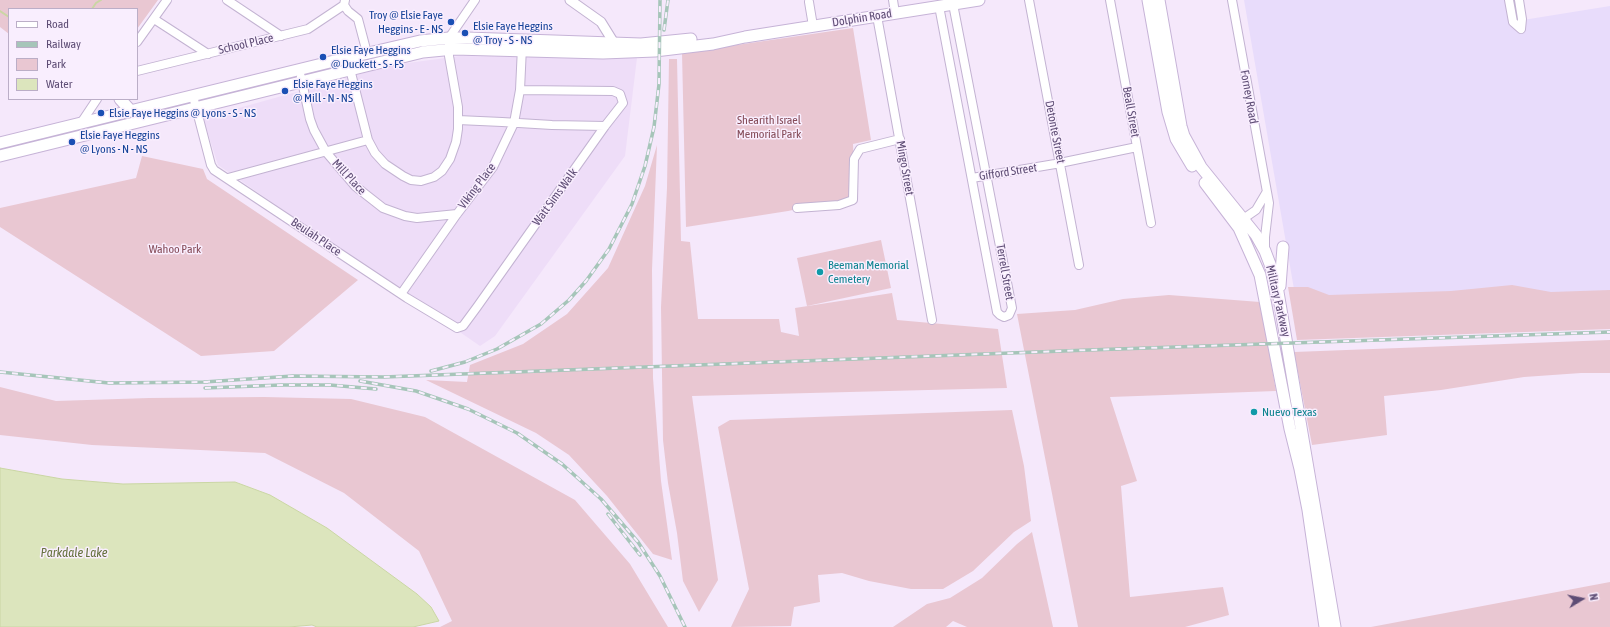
<!DOCTYPE html>
<html>
<head>
<meta charset="utf-8">
<style>
	body { margin:0 }
	#map { position:relative; width:1610px; height:627px; overflow:hidden; background:#f5e8fb; font-family:"Asap Condensed",sans-serif }
	canvas { display:block }
	.legend { position:absolute; left:8px; top:8px; width:130px; height:92px; box-sizing:border-box; background:#f9eefe; border:1px solid #bbaec7; margin:0; padding:5px 7px; list-style:none; font-size:12px; color:#5e4d75 }
	.legend li { display:flex; align-items:center; gap:8px; height:20px }
	.legend b { width:20px; border:1px solid #bbaec7 }
	.north { position:absolute; left:1562px; top:579px; width:40px; height:40px; -webkit-text-stroke:3px #f9eefe; paint-order:stroke; rotate:80deg; font-size:11px; font-weight:700; line-height:16px; text-align:center; color:#5e4d75 }
	.north::after { content:''; display:block; margin:auto; width:14px; height:18px; background:#5e4d75; clip-path:polygon(50% 0,100% 100%,50% 72%,0 100%) }
</style>
</head>
<body>
<div id="map">
<canvas width="1610" height="627"></canvas>
<ul class="legend">
<li><b style="height:5px;background:#fff"></b>Road</li>
<li><b style="height:5px;background:#a6c5b9"></b>Railway</li>
<li><b style="height:11px;background:#e9c7d2"></b>Park</li>
<li><b style="height:11px;background:#dce5bd"></b>Water</li>
</ul>
<div class="north">N</div>
</div>
<script>
const context = document.querySelector('canvas').getContext('2d');
context.lineJoin = 'round';
function fillPath(path, color) { context.fillStyle = color; context.fill(path, 'evenodd'); }
const toPath = rows => new Path2D(rows.map(r => 'M' + r).join(''));
function trace(path, color, width, dash) { context.strokeStyle = color; context.lineWidth = width; context.lineCap = dash ? 'butt' : 'round'; context.setLineDash(dash || []); context.stroke(path); }
function write(font, color, halo, rows, align = 'center') {
  context.font = font + ' "Asap Condensed",sans-serif'; context.lineWidth = 3; context.setLineDash([]); context.textBaseline = 'middle'; context.strokeStyle = halo; context.fillStyle = color; for (const [text, x, y, turn = 0] of rows) {
    context.save(); context.translate(x, y); context.rotate((+turn || 0) * Math.PI / 180); context.textAlign = isNaN(turn) ? turn : align; if (halo) context.strokeText(text, 0, 0); context.fillText(text, 0, 0); context.restore();
  }
}
const residential = toPath([
	[460,56,637,58,625,156,495,336,480,346,218,165,203,118,393,65]
]);
const commercial = toPath([
	[1244,0,1520,0,1523,20,1610,6,1610,311,1299,318]
]);
const green = toPath([
	[0,0,158,0,137,29,137,9,9,9,9,34,0,27],
	[853,28,871,140,853,144,855,197,788,211,686,227,682,53],
	[669,59,677,59,681,241,690,242,698,319,779,319,781,332,799,336,795,308,892,293,897,320,998,329,1007,388,692,396,718,580,699,612,683,581,677,533,668,483,663,440,661,307,667,188],
	[657,145,652,270,653,378,661,481,672,560,653,554,607,496,569,455,536,433,426,380,467,382,470,365,523,344,567,314,608,268,645,186],
	[142,156,203,169,207,179,358,280,274,351,201,356,0,227,0,208,136,178],
	[881,240,891,288,807,306,797,258],
	[1512,285,1551,292,1610,290,1610,329,1297,340,1288,287,1308,287,1329,295,1451,291],
	[1169,295,1260,302,1276,391,1110,397,1137,481,1121,486,1130,597,1223,587,1229,615,1185,627,1078,627,1017,314,1075,310,1123,299],
	[1610,340,1610,373,1581,373,1524,377,1441,390,1384,396,1387,435,1312,445,1294,352],
	[0,387,56,401,149,398,264,397,351,399,425,417,575,500,630,564,668,627,440,627,452,621,419,551,344,493,265,453,92,445,0,435],
	[1012,410,1024,466,1031,521,1014,532,973,571,943,589,911,589,869,581,842,573,818,575,820,602,794,607,791,626,731,627,749,589,718,427,730,420],
	[1032,532,1053,627,967,627,953,621,946,627,893,627,927,604,950,598,982,578,1017,544],
	[1610,582,1610,627,1371,627]
]);
const water = toPath([
	[0,468,62,479,123,484,235,482,270,495,327,528,417,594,431,607,439,621,413,627,317,627,312,625,289,627,0,627,0,468]
]);
const stream = toPath([
	[92,9,96,3,101,0],
	[0,11,9,17]
]);
const minor = toPath([
	[227,0,281,36],
	[893,0,895,13],
	[1029,0,1079,265],
	[1110,0,1151,223],
	[1232,0,1269,203,1265,237,1265,250],
	[1509,0,1513,22,1521,29,1522,19,1519,0],
	[809,2,813,26],
	[344,5,348,11,358,19,367,53],
	[939,6,997,312,1000,315,1004,317,1009,315,1012,308,953,4],
	[877,16,932,320],
	[154,19,208,54],
	[137,42,167,0],
	[350,69,368,140,375,153,385,164,403,176,411,180,421,181,434,177,442,171,450,159,456,142,458,129,458,107,449,56,449,38,475,0],
	[137,71,308,29,344,5,345,0],
	[301,77,310,119,314,130,326,152,355,186,383,208,405,216,417,218,457,214],
	[193,96,211,165,214,170,407,298,457,328,463,326,477,307,605,126,623,103,620,94,613,91,520,90],
	[458,120,502,122,552,125,605,126],
	[81,123,97,99],
	[228,178,368,140],
	[972,178,1055,164,1137,147],
	[797,208,839,205,853,200,854,159,860,149,900,139],
	[1243,219,1256,210,1266,193],
	[401,294,457,214,493,167,514,123,520,90,522,47]
]);
const tertiary = toPath([
	[570,0,601,22,614,43,616,49]
]);
const secondary = toPath([
	[1148,0,1168,112,1176,139,1192,166],
	[1159,0,1181,126,1184,136,1201,167,1256,235,1265,251,1273,272,1278,292,1335,627],
	[120,99,131,111],
	[0,143,330,62,420,41,449,38,467,38,641,44,691,39],
	[0,156,423,52,454,49,603,53,655,51,713,44,745,37,979,0],
	[1205,183,1239,228,1260,275,1290,429,1300,469,1308,510,1325,627],
	[1280,286,1283,247]
]);
const rail = toPath([
	[664,30,668,0],
	[431,371,465,362,497,349,541,324,569,300,586,281,609,249,632,204,645,166,654,127,659,84,660,0],
	[0,372,109,383,208,382],
	[360,381,416,391,468,409,517,433,562,464,601,499,638,542,660,576,685,627],
	[204,382,293,376,384,377,1089,350,1610,332],
	[205,388,281,385,330,385,376,389],
	[608,514,640,555]
]);
const markers = [
	[451,22,4,"#1a4fb4"],
	[465,33,4,"#1a4fb4"],
	[323,57,4,"#1a4fb4"],
	[285,91,4,"#1a4fb4"],
	[101,113,4,"#1a4fb4"],
	[72,142,4,"#1a4fb4"],
	[820,272,4,"#0f9aa8"],
	[1254,412,4,"#0f9aa8"]
];
const transitNames = [
	["Troy @ Elsie Faye",443,15,"right"],
	["Heggins - E - NS",443,29,"right"],
	["Elsie Faye Heggins",473,26],
	["@ Troy - S - NS",473,40],
	["Elsie Faye Heggins",331,50],
	["@ Duckett - S - FS",331,64],
	["Elsie Faye Heggins",293,84],
	["@ Mill - N - NS",293,98],
	["Elsie Faye Heggins @ Lyons - S - NS",109,113],
	["Elsie Faye Heggins",80,135],
	["@ Lyons - N - NS",80,149]
];
const streetNames = [
	["Dolphin Road",862,18,-9],
	["School Place",246,44,-13],
	["Forney Road",1249,97,80],
	["Beall Street",1131,112,80],
	["Detonte Street",1055,132,79],
	["Mingo Street",905,168,80],
	["Gifford Street",1008,172,-9],
	["Mill Place",349,177,47],
	["Viking Place",477,186,-53],
	["Watt Sims Walk",555,197,-54],
	["Beulah Place",316,237,34],
	["Terrell Street",1005,272,80],
	["Military Parkway",1278,301,77]
];
const parkNames = [
	["Shearith Israel",769,120],
	["Memorial Park",769,134],
	["Wahoo Park",175,249]
];
const cultureNames = [
	["Beeman Memorial",828,265],
	["Cemetery",828,279],
	["Nuevo Texas",1262,412]
];
const waterNames = [
	["Parkdale Lake",74,553]
];
fillPath(residential, '#eeddf8');
fillPath(commercial, '#e8dcfb');
fillPath(green, '#e9c7d2');
fillPath(water, '#dce5bd');
trace(water, '#cad6a4', 1);
trace(stream, '#cad6a4', 2);
trace(minor, '#c3b3d2', 10);
trace(tertiary, '#c3b3d2', 11);
trace(secondary, '#c6b3d7', 13);
trace(minor, '#fff', 8);
trace(tertiary, '#fff', 9);
trace(secondary, '#fff', 11);
trace(rail, '#a6c5b9', 3.5);
trace(rail, '#f9eefe', 2, [6]);
for (const [x, y, r, color] of markers) { const dot = new Path2D(); dot.arc(x, y, r, 0, 2 * Math.PI); context.fillStyle = color; context.fill(dot); trace(dot, '#f9eefe', 1.5); }
write('12px', '#164399', '#f9eefe', transitNames, 'left');
write('12px', '#5e4d75', '#f9eefe', streetNames);
write('12px', '#854b58', '#f9eefe', parkNames);
write('12px', '#0d838f', '#f9eefe', cultureNames, 'left');
write('italic 13px', '#66723e', '#f9eefe', waterNames);
</script>
</body>
</html>
